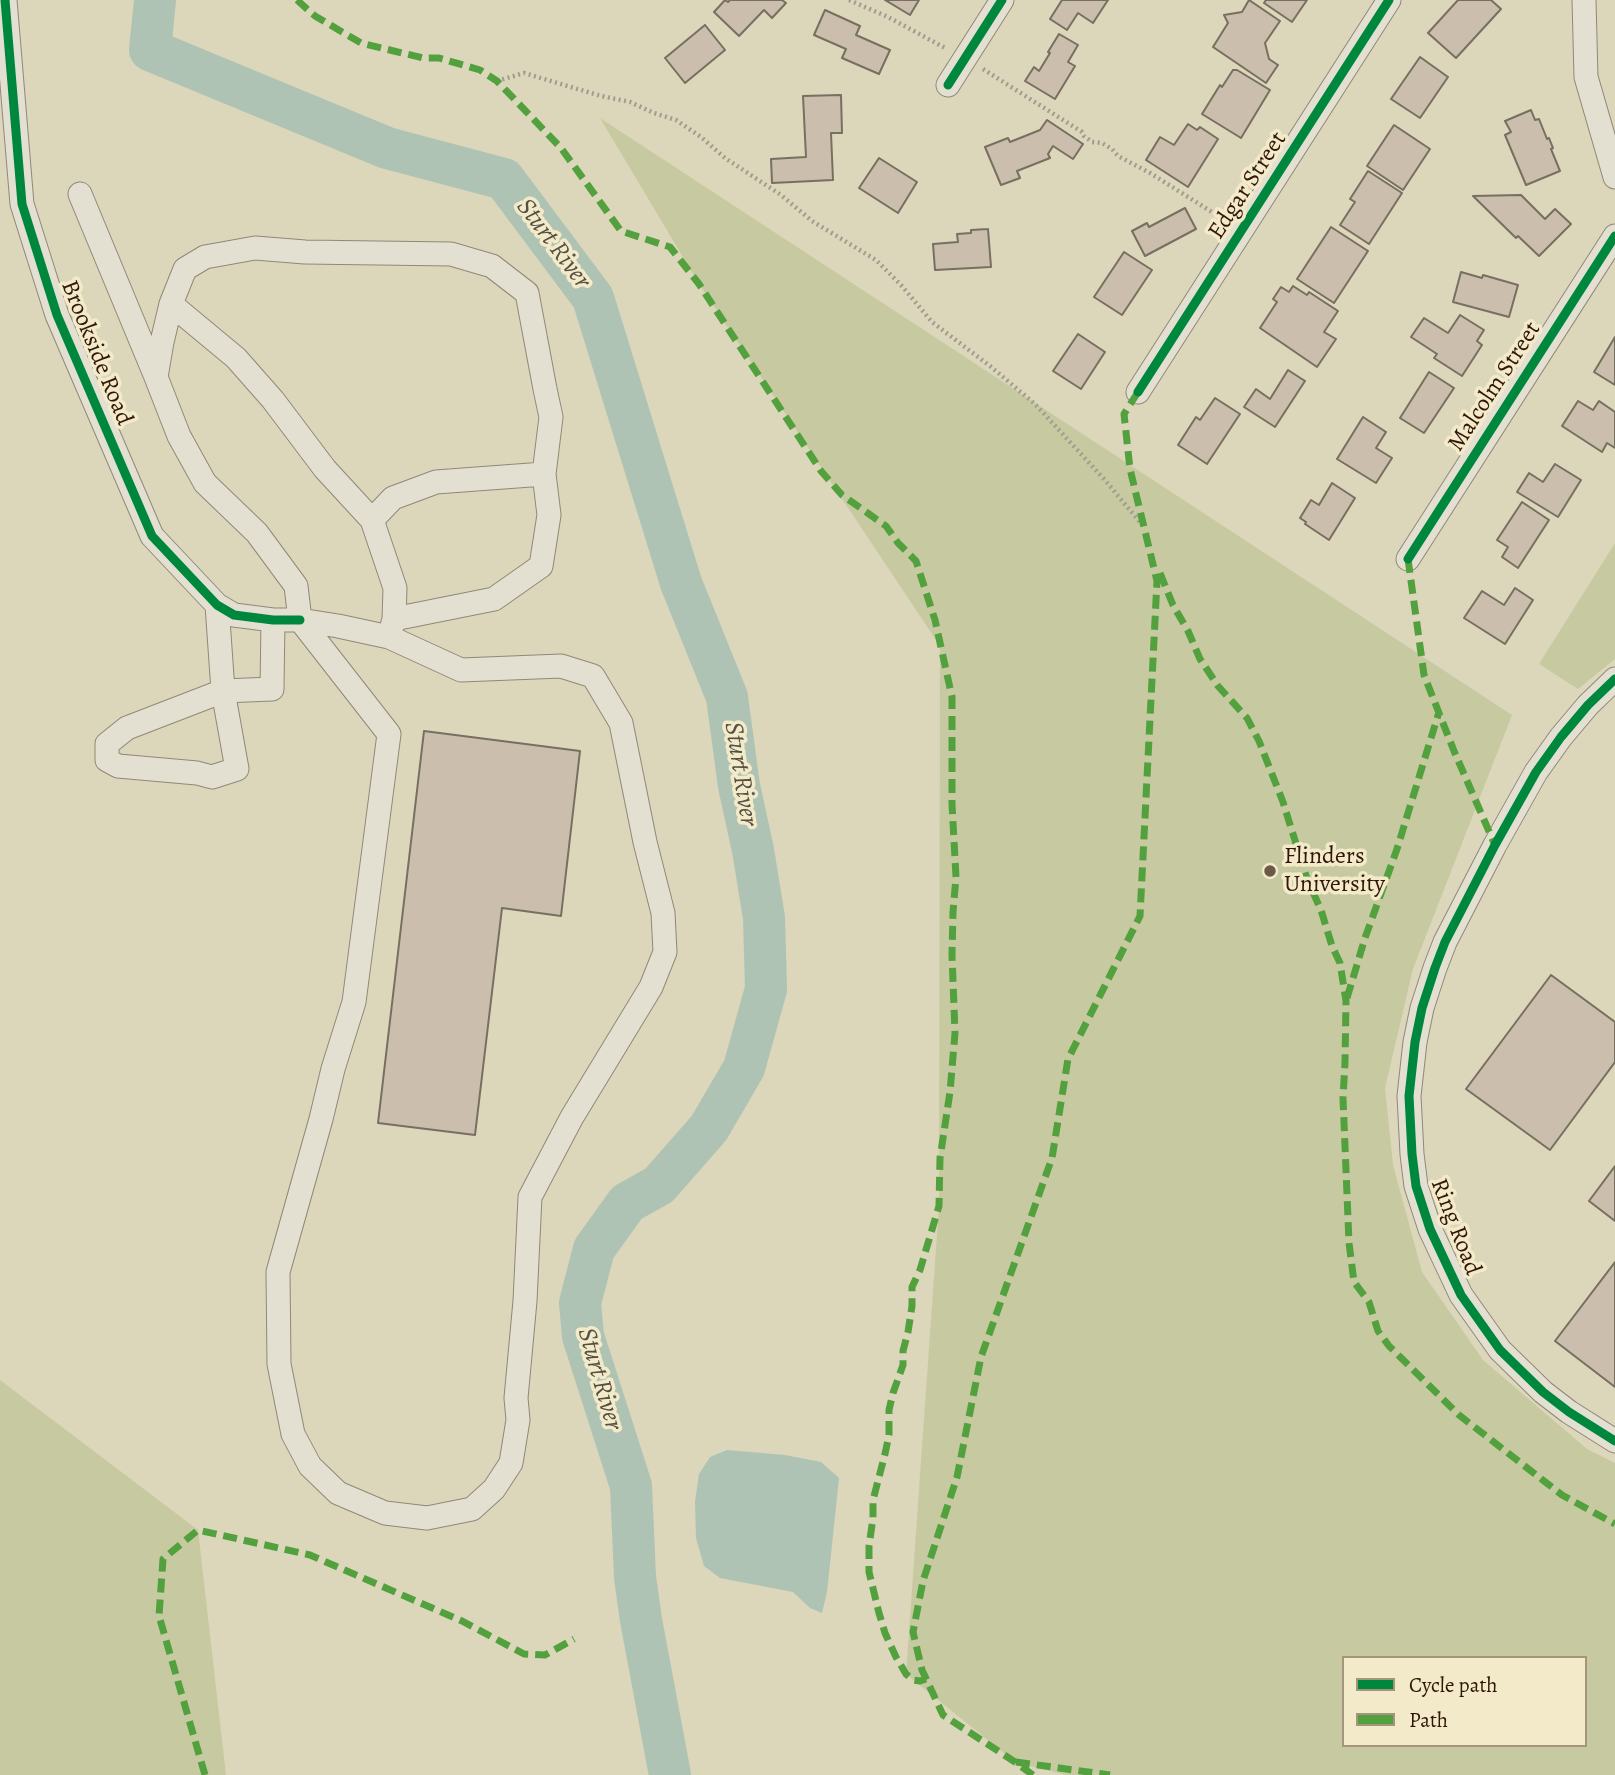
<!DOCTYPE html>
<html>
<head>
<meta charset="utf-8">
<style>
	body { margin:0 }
	#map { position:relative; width:1615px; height:1775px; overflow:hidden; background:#dcd6ba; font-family:Alegreya,serif }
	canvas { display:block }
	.legend { position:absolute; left:1342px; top:1656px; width:245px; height:91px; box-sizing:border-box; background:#f2eac8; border:2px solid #a5957c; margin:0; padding:9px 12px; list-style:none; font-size:21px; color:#311609 }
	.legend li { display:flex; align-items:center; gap:14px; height:35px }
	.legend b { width:35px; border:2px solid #a5957c }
</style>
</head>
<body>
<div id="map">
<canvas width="1615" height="1775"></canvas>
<ul class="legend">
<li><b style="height:9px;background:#00873e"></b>Cycle path</li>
<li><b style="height:9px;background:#52a13e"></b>Path</li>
</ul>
</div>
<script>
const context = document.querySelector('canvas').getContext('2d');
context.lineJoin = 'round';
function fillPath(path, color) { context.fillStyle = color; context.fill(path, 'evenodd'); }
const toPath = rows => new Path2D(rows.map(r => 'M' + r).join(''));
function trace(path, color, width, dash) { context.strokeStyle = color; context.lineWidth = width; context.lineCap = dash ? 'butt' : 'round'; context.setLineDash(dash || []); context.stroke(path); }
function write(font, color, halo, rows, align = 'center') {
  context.font = font + ' Alegreya,serif'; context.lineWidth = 7; context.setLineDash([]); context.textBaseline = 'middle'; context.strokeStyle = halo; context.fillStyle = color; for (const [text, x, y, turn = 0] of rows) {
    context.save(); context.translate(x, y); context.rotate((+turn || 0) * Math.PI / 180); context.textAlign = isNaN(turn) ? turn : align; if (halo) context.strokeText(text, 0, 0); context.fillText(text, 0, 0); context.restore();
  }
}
const green = toPath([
	[600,118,1512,715,1413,969,1385,1088,1393,1165,1422,1272,1483,1360,1587,1449,1615,1463,1615,1775,1066,1775,1015,1762,906,1674,939,1206,940,646,699,284],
	[1344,1658,1585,1658,1585,1745,1344,1745],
	[1615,543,1615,659,1578,689,1539,664],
	[0,1380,198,1530,226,1775,0,1775]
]);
const water = toPath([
	[727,1450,785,1455,821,1462,839,1478,827,1592,822,1613,810,1608,793,1592,720,1578,704,1566,696,1538,695,1502,699,1474,710,1457]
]);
const river = toPath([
	[155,0,150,50,387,148,504,179,593,298,681,583,727,697,739,786,753,850,764,918,766,989,744,1068,709,1128,659,1185,627,1203,594,1249,580,1303,583,1336,631,1486,635,1577,641,1620,670,1775]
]);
const building = toPath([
	[725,0,728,2,730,0,782,0,786,3,772,18,764,10,739,36,714,12,725,0],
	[885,0,919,0,910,15,885,0],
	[1062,0,1108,0,1093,23,1078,13,1067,30,1050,19,1062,0],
	[1249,0,1280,21,1265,43,1269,59,1278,65,1266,83,1213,47,1228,23,1224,15,1242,12,1249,0],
	[1266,0,1307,0,1292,22,1264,3,1266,0],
	[1458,0,1491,0,1501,9,1456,58,1428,33,1458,0],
	[825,10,860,26,856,35,890,50,879,74,842,58,846,49,814,35,825,10],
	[705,25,725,50,685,83,665,58,705,25],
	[1059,34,1078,45,1068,62,1075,66,1055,99,1025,81,1034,67,1039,71,1050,53,1048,52,1059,34],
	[1420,57,1448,77,1420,118,1391,99,1420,57],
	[1233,70,1237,70,1270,90,1241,138,1202,114,1220,85,1222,87,1233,70],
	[841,95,842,133,831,133,833,180,772,183,771,159,806,157,803,96,841,95],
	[1531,110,1535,120,1539,119,1547,139,1549,138,1553,148,1551,149,1560,171,1526,185,1505,135,1511,132,1505,121,1531,110],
	[1047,120,1083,144,1073,159,1053,146,1048,154,1050,158,1017,171,1020,178,1001,185,985,147,1008,138,1010,142,1040,130,1047,120],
	[1188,124,1197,130,1200,127,1218,139,1188,187,1146,160,1160,137,1174,145,1188,124],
	[1394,125,1430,149,1403,190,1367,166,1394,125],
	[879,158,917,182,898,213,859,188,879,158],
	[1368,171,1402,193,1369,244,1340,225,1355,202,1350,199,1368,171],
	[1521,195,1545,219,1555,209,1571,224,1539,256,1518,236,1516,238,1473,196,1521,195],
	[1185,208,1196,229,1145,256,1132,231,1147,223,1149,227,1185,208],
	[1331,227,1368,251,1334,303,1297,279,1331,227],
	[988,229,991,267,935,270,933,244,958,242,957,234,971,233,971,230,988,229],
	[1124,252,1152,270,1122,315,1094,297,1124,252],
	[1461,272,1482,278,1483,275,1518,285,1509,317,1453,302,1461,272],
	[1293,286,1307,295,1309,292,1338,311,1324,332,1336,339,1317,367,1260,328,1277,302,1273,299,1281,287,1289,292,1293,286],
	[1460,315,1484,330,1477,341,1482,345,1462,376,1434,358,1437,354,1411,337,1424,318,1448,333,1460,315],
	[1078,334,1105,352,1081,389,1053,371,1078,334],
	[1615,337,1615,385,1594,372,1615,337],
	[1288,370,1305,381,1275,427,1244,407,1256,389,1270,399,1288,370],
	[1429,372,1454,388,1424,433,1400,418,1429,372],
	[1215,398,1240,414,1207,464,1178,445,1196,417,1200,420,1215,398],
	[1578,401,1593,410,1599,401,1615,412,1615,448,1607,443,1602,452,1562,426,1578,401],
	[1363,417,1386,432,1376,448,1392,458,1376,483,1337,459,1363,417],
	[1555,464,1581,480,1558,517,1517,492,1529,473,1543,482,1555,464],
	[1332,483,1355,498,1329,540,1305,524,1306,522,1300,518,1311,500,1319,505,1332,483],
	[1522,502,1549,520,1518,568,1502,557,1508,547,1497,540,1522,502],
	[1515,588,1533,600,1505,644,1464,618,1482,591,1504,605,1515,588],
	[424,731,580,751,561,916,502,908,475,1135,378,1123,424,731],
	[1551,975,1615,1022,1615,1062,1550,1150,1466,1089,1551,975],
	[1615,1166,1615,1221,1589,1201,1615,1166],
	[1615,1262,1615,1387,1555,1341,1615,1262]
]);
const path = toPath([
	[849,0,888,17,945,48],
	[983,69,1082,132,1084,136,1092,142,1102,143,1112,149,1118,156,1150,173,1223,219],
	[497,81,524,73,601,96,630,102,654,113,676,120,701,137,725,158,781,195,812,221,876,260,901,285,932,322,990,366,1035,404,1104,479,1144,527]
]);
const minor = toPath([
	[5,0,22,204,57,315,152,536,217,605,234,615,273,620,300,620,338,626,389,637,394,619,395,588,372,520,325,469,273,400,236,358,171,304],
	[1584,0,1586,77,1615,177],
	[948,85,1002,0],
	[80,194,156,377],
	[1138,392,1389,0],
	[372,520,393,498,436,482,544,474],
	[1408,559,1615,236],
	[217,605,223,691,272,689,273,620],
	[389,637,461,670,561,666,593,676,621,723,645,842,663,913,665,952,651,987,572,1117,530,1197,525,1301,516,1398,518,1420,511,1463,494,1489,472,1509,427,1518,385,1513,338,1493,310,1466,293,1434,279,1364,278,1272,321,1119,333,1069,354,1002,389,734,300,620,296,586,257,533,205,483,179,436,156,377,162,342,171,304,185,269,205,257,255,248,305,252,451,254,492,266,527,293,545,389,551,417,544,474,549,515,541,566,494,599,394,619],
	[1615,679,1588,705,1561,737,1536,772,1495,845,1445,942,1435,968,1422,1008,1415,1042,1409,1096,1412,1154,1416,1186,1430,1229,1461,1295,1500,1350,1543,1392,1569,1412,1615,1441],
	[223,691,237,769,212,777,197,773,118,766,107,760,107,744,127,728,223,691]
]);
const quiet = toPath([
	[297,0,315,16,361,43,423,58,439,58,480,70,497,81,561,148,621,231,670,247,699,284,821,471,842,495,886,526,898,543,916,561,935,620,952,697,952,804,956,877,953,912,952,955,955,1033,950,1092,940,1158,939,1206,920,1270,912,1287,912,1306,908,1332,903,1351,903,1365,893,1393,889,1410,889,1435,885,1454,873,1500,873,1518,869,1546,869,1572,879,1613,885,1633,896,1657,906,1674,913,1680,920,1681,926,1679],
	[1408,559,1424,675,1454,751,1495,845],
	[1160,573,1173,605,1188,631,1200,659,1218,686,1247,718,1259,741,1283,802,1307,879,1321,910,1332,946,1340,963,1346,1001,1345,1062,1343,1098,1349,1243,1354,1282,1369,1302,1378,1331,1389,1346,1459,1415,1562,1495,1615,1524],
	[1347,998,1365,938,1397,849,1439,712],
	[1016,1762,1110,1775],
	[205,1775,159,1616,163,1559,198,1530,310,1555,462,1621,524,1654,545,1655,574,1639],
	[1033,1775,1015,1762,943,1715,922,1670,913,1632,923,1581,957,1477,981,1357,1052,1158,1068,1059,1140,916,1157,581,1130,469,1124,414,1138,392]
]);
const cycleway = toPath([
	[5,0,22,204,57,315,152,536,217,605,234,615,273,620,300,620],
	[948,85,1002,0],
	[1138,392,1389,0],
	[1408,559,1615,236],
	[1615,679,1588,705,1561,737,1536,772,1495,845,1445,942,1435,968,1422,1008,1415,1042,1409,1096,1412,1154,1416,1186,1430,1229,1461,1295,1500,1350,1543,1392,1569,1412,1615,1441]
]);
const markers = [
	[1270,871,7,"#6d5947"]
];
const streetNames = [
	["Edgar Street",1248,186,-57],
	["Brookside Road",96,353,68],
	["Malcolm Street",1495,387,-57],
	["Ring Road",1455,1227,69]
];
const poiNames = [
	["Flinders",1284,857],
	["University",1284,885]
];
const waterNames = [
	["Sturt River",553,244,53],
	["Sturt River",740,774,81],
	["Sturt River",599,1379,74]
];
fillPath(green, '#c7caa0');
fillPath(water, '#aec3b4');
trace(river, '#aec3b4', 42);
fillPath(building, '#ccbeac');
trace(building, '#776f60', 2);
trace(minor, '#908877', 25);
trace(path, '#a29c90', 4.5, [2, 3.5]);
trace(minor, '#e3e0d2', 23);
trace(quiet, '#52a13e', 7, [14, 7]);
trace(cycleway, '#00873e', 9);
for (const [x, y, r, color] of markers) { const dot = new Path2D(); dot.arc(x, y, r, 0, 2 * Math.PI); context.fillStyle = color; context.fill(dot); trace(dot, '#f2eac8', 2.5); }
write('24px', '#311609', '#f2eac8', streetNames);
write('24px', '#311609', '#f2eac8', poiNames, 'left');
write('italic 26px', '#565044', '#f2eac8', waterNames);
</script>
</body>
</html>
